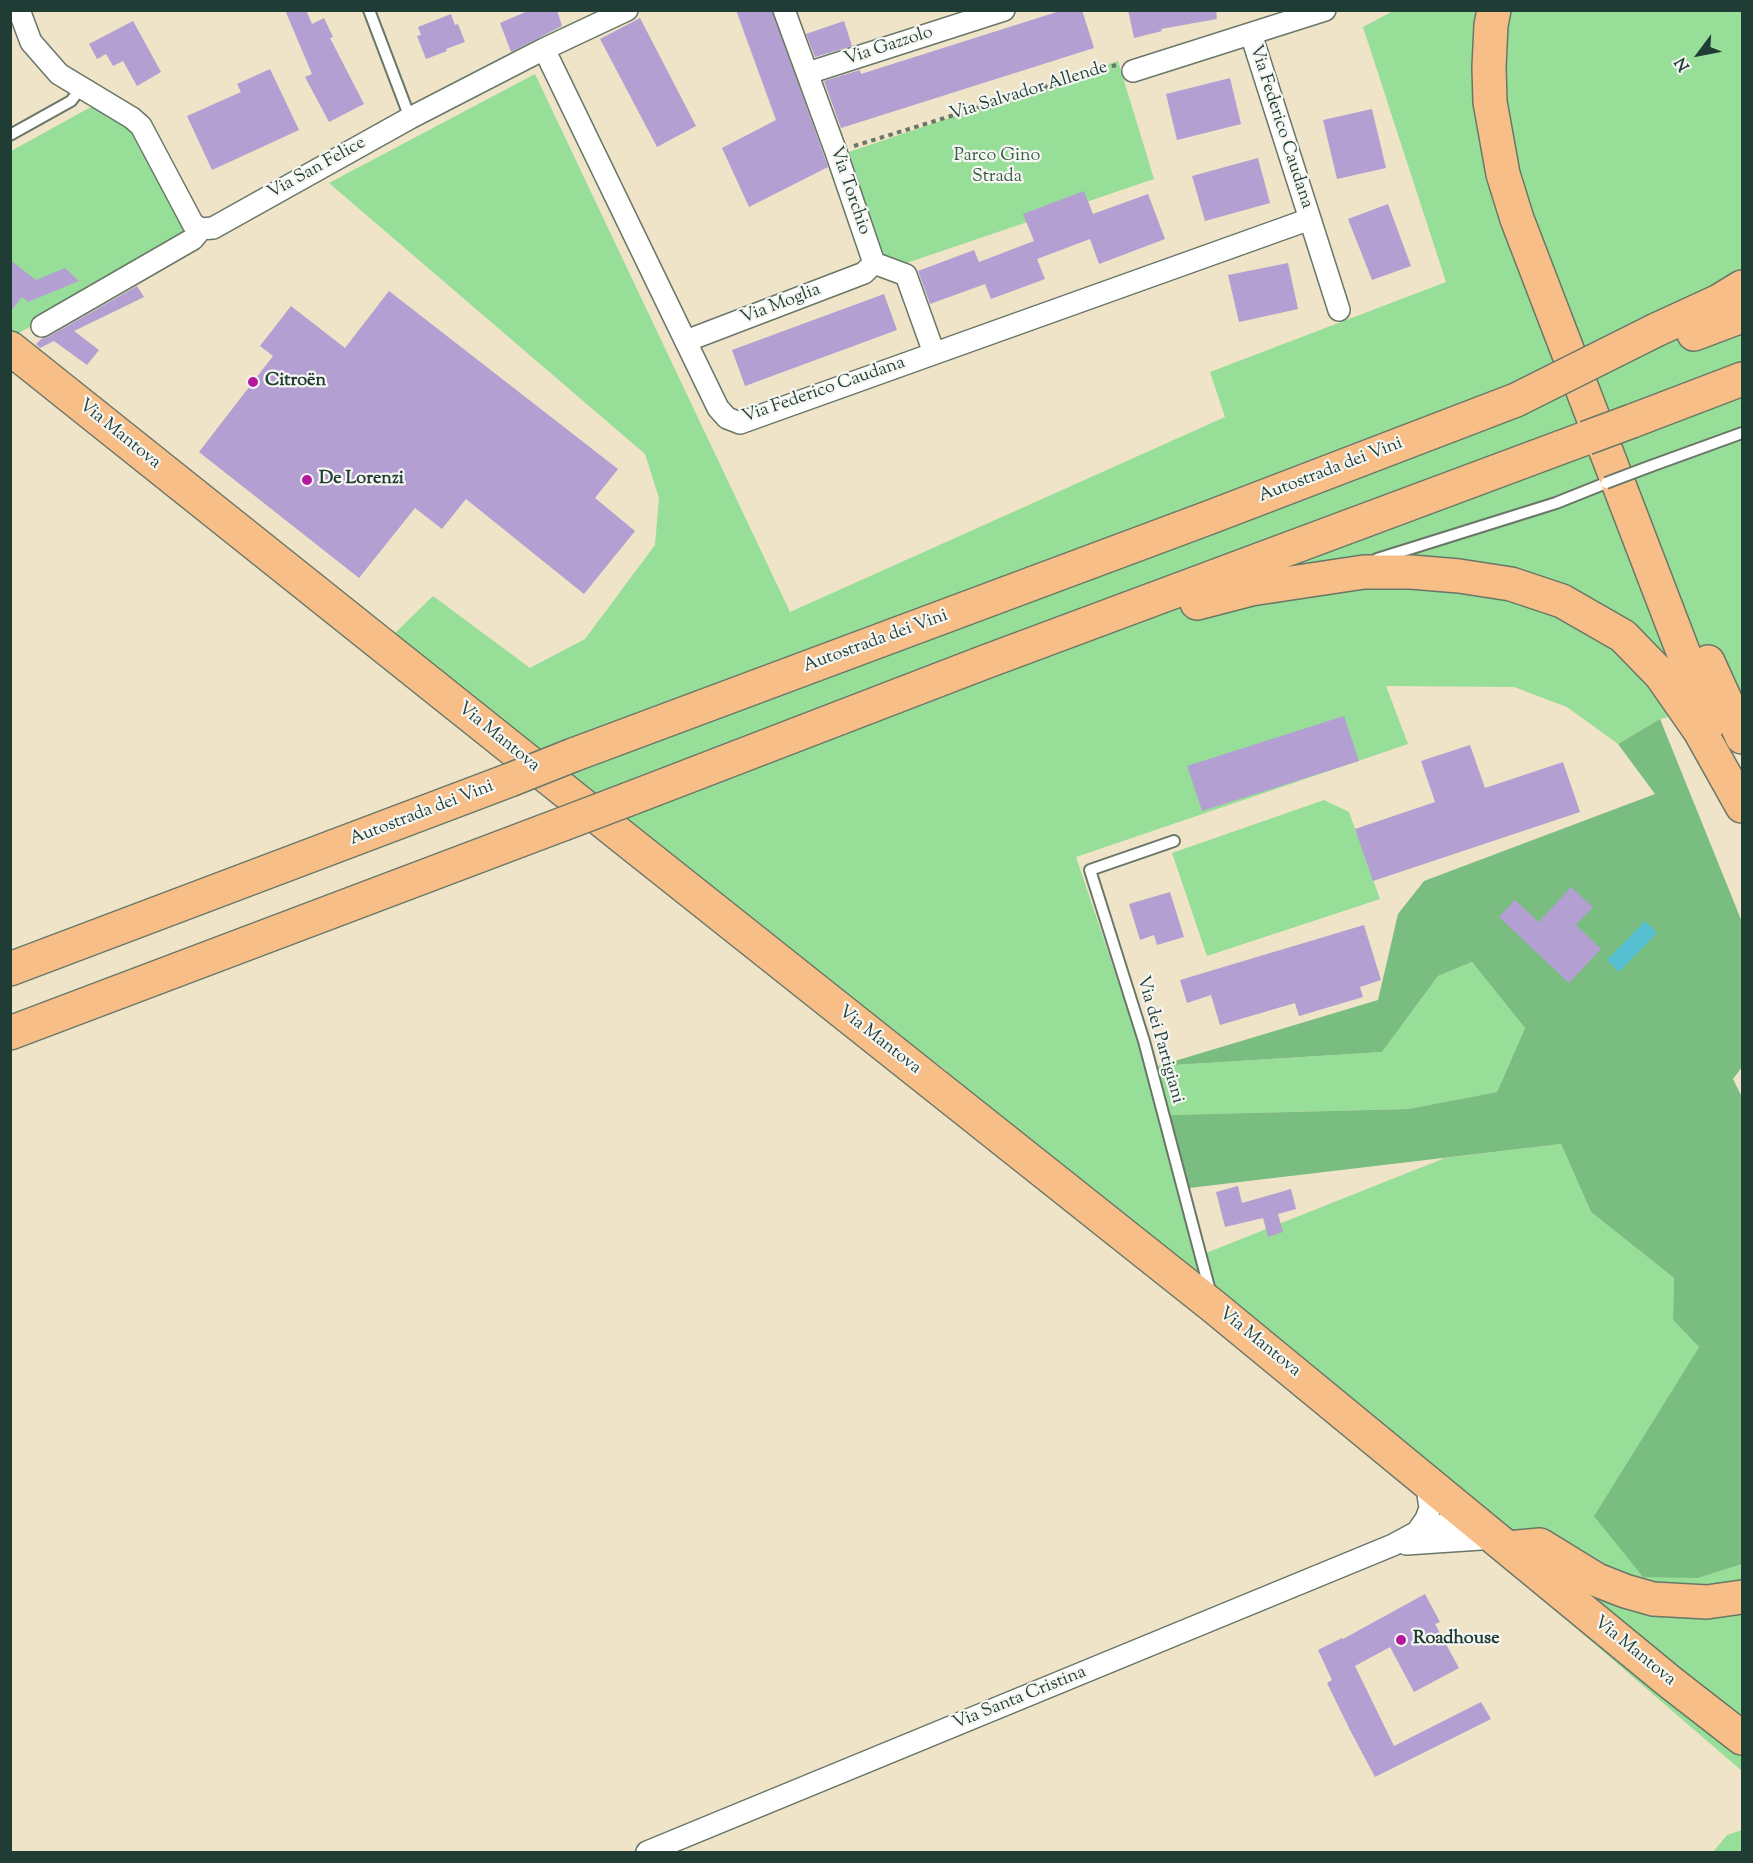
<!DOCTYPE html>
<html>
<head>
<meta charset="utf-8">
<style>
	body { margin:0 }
	#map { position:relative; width:1753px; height:1863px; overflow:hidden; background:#efe3c8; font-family:"Sorts Mill Goudy",serif }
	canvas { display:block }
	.frame { position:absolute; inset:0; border:12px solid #1f3d34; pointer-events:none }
	.north { position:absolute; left:1669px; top:24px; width:60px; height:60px; -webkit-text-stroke:4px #f6f6f2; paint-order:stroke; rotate:238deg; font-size:16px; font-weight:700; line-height:24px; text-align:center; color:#1f3d34 }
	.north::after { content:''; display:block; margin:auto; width:21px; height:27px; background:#1f3d34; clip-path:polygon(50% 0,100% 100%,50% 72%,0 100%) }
</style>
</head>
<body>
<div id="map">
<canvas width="1753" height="1863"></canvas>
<div class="frame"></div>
<div class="north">N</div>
</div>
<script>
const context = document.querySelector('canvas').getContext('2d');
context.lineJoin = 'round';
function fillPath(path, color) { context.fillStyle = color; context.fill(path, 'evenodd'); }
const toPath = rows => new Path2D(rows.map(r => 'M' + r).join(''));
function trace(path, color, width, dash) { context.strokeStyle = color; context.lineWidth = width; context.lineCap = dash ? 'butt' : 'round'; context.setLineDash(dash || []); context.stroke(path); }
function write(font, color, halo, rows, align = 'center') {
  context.font = font + ' "Sorts Mill Goudy",serif'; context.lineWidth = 4.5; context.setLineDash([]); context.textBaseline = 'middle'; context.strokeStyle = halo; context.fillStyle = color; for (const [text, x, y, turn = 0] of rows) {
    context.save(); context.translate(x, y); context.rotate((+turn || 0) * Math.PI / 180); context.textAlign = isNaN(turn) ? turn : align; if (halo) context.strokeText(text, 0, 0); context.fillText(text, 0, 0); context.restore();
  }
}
const green = toPath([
	[1395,10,1742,11,1742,700,1660,719,1618,744,1567,707,1514,687,1386,686,1408,744,1076,857,1117,978,1158,1066,1382,1052,1438,976,1472,962,1525,1028,1497,1092,1408,1109,1170,1115,1206,1253,1445,1158,1561,1144,1591,1212,1674,1278,1673,1320,1699,1347,1594,1516,1698,1578,1742,1564,1742,1771,1453,1522,944,1101,947,1071,666,865,393,635,433,596,530,668,585,639,655,545,659,498,645,454,329,183,535,74,790,612,1225,417,1210,372,1446,282,1363,27],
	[1118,61,1154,179,883,271,837,156],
	[100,102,139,129,196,235,157,260,11,337,11,151],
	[1324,800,1349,812,1380,899,1207,956,1172,853],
	[1742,1830,1742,1852,1713,1852,1727,1835]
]);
const forest = toPath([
	[1660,719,1742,922,1742,1067,1733,1079,1742,1097,1742,1564,1698,1578,1643,1577,1594,1516,1699,1347,1673,1320,1674,1278,1591,1212,1561,1144,1189,1188,1170,1115,1408,1109,1497,1092,1525,1028,1472,962,1438,976,1382,1052,1158,1066,1378,1000,1398,914,1424,881,1655,794,1618,744]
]);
const water = toPath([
	[1645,921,1657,933,1619,972,1607,960]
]);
const building = toPath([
	[285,10,306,10,312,24,324,18,333,37,330,38,364,104,329,122,305,77,312,74],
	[530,10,557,10,562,26,511,52,500,23],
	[736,10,772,10,828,167,749,207,722,148,776,120],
	[1063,10,1082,10,1094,48,841,128,824,81,860,70,861,74],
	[1128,10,1216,10,1217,19,1161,29,1162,31,1134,38],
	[451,14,455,25,458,24,465,42,446,49,447,51,426,59,417,36,421,35,418,27],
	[640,18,696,126,657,147,600,39],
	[133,21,161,72,137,86,123,61,113,66,106,54,97,59,89,44],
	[844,21,852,46,815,57,806,34],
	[270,69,299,130,212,170,187,116,241,92,237,84],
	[1230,78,1241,124,1177,140,1166,94],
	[1372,109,1386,168,1337,179,1323,120],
	[1258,158,1270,203,1205,221,1192,176],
	[1084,191,1093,214,1148,194,1165,239,1099,264,1090,239,1037,259,1045,279,991,299,985,284,930,304,918,271,974,250,979,262,1034,241,1023,214],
	[1388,204,1411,266,1372,280,1348,219],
	[10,260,36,280,65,268,79,281,28,302,22,297,10,312],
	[1288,263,1298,309,1239,322,1228,275],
	[137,286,144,297,74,331,99,350,87,365,54,341,40,348,36,344,41,339,48,337],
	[389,291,618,469,595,498,635,531,584,594,466,499,442,529,415,508,359,578,199,452,273,356,260,346,291,306,345,348],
	[884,294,897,330,745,386,732,350],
	[1344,716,1359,761,1202,811,1187,766],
	[1470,745,1485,788,1563,762,1580,812,1373,881,1355,829,1435,802,1421,761],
	[1571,887,1593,907,1576,925,1601,949,1569,983,1499,917,1515,900,1539,922],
	[1170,892,1184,937,1157,945,1154,935,1140,940,1129,904],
	[1364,925,1381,980,1360,987,1363,997,1299,1016,1295,1003,1220,1025,1211,995,1187,1003,1180,980],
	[1238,1186,1242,1203,1291,1189,1296,1209,1278,1214,1283,1232,1268,1237,1263,1218,1225,1227,1216,1192],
	[1425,1594,1440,1622,1435,1624,1459,1668,1414,1692,1390,1647,1355,1666,1394,1746,1481,1702,1491,1719,1375,1777,1350,1730,1327,1683,1332,1680,1318,1650,1342,1638,1343,1639]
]);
const path = toPath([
	[854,146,1116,65]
]);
const lane = toPath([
	[369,10,410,118],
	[10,135,71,101,81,88],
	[1651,466,1742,433],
	[1377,559,1556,503,1606,483],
	[1174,841,1090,870,1144,1041,1210,1291]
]);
const street = toPath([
	[19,10,31,42,59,74,132,118,141,126,193,224,201,229],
	[784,10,836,152,874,263],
	[1251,34,1339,310],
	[544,49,718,408,727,418,740,423,1310,219],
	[1133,71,1325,10],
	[808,73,1004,10],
	[874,263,906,275,934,353],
	[42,326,193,239,201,229,213,228,410,118,544,49,627,10],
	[686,341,864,273,874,263],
	[1417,1532,1426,1519,1430,1508,1426,1480],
	[1406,1544,1496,1538],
	[647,1852,1393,1545,1417,1532,1470,1517]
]);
const primary = toPath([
	[10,348,629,842,1213,1306,1670,1682,1742,1738]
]);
const highway = toPath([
	[1494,10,1491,25,1489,67,1490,102,1503,174,1517,219,1710,722],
	[1656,330,1719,301,1742,287],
	[1694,334,1742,316],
	[1632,421,1742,379],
	[1197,603,1251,589,1364,572,1411,572,1459,576,1511,584,1562,601,1623,636,1661,675,1700,731,1742,806],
	[1708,662,1742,737],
	[573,755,1208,518,1516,400],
	[629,799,985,662,1586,438],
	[10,969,510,780],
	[10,1033,563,824],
	[1508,1548,1540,1545,1597,1580,1625,1591,1653,1599,1707,1602,1742,1597]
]);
const laneBridge = toPath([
	[1606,483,1651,466]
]);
const highwayBridge = toPath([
	[1516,400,1656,330],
	[1586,438,1632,421],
	[510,780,573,755],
	[563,824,629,799]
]);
const markers = [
	[253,382,6,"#b5179e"],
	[307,480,6,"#b5179e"],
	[1401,1640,6,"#b5179e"]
];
const streetNames = [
	["Via Gazzolo",889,47,-18],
	["Via Salvador Allende",1029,92,-17],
	["Via Federico Caudana",1280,127,72],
	["Via San Felice",317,169,-29],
	["Via Torchio",849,191,71],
	["Via Moglia",781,305,-21],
	["Via Federico Caudana",824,391,-19],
	["Via Mantova",119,435,39],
	["Autostrada dei Vini",1331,471,-21],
	["Autostrada dei Vini",876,642,-20],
	["Via Mantova",498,738,39],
	["Autostrada dei Vini",422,814,-21],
	["Via dei Partigiani",1159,1040,74],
	["Via Mantova",879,1041,38],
	["Via Mantova",1259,1343,39],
	["Via Mantova",1634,1652,39],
	["Via Santa Cristina",1020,1699,-22]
];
const parkNames = [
	["Parco Gino",997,157],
	["Strada",997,178]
];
const poiNames = [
	["Citroën",265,382],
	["De Lorenzi",319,480],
	["Roadhouse",1413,1640]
];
fillPath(green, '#97de98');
fillPath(forest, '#79bd80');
fillPath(water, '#55bfd1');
fillPath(building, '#b39fd2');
trace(lane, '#687768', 14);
trace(street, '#687768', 24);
trace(primary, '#687768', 36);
trace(highway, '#687768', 36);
trace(path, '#687768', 4, [4.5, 4.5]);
trace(lane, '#fff', 10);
trace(street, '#fff', 21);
trace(primary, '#f7be87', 33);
trace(highway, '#f7be87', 33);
trace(laneBridge, '#687768', 14, []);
trace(highwayBridge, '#687768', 36, []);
trace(laneBridge, '#fff', 10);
trace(highwayBridge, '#f7be87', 33);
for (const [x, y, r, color] of markers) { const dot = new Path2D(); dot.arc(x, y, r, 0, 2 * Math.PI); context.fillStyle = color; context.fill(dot); trace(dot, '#f6f6f2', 2); }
write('18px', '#1f3d34', '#f6f6f2', streetNames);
write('18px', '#375d48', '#f6f6f2', parkNames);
write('bold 18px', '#1f3d34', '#f6f6f2', poiNames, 'left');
</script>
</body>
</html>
